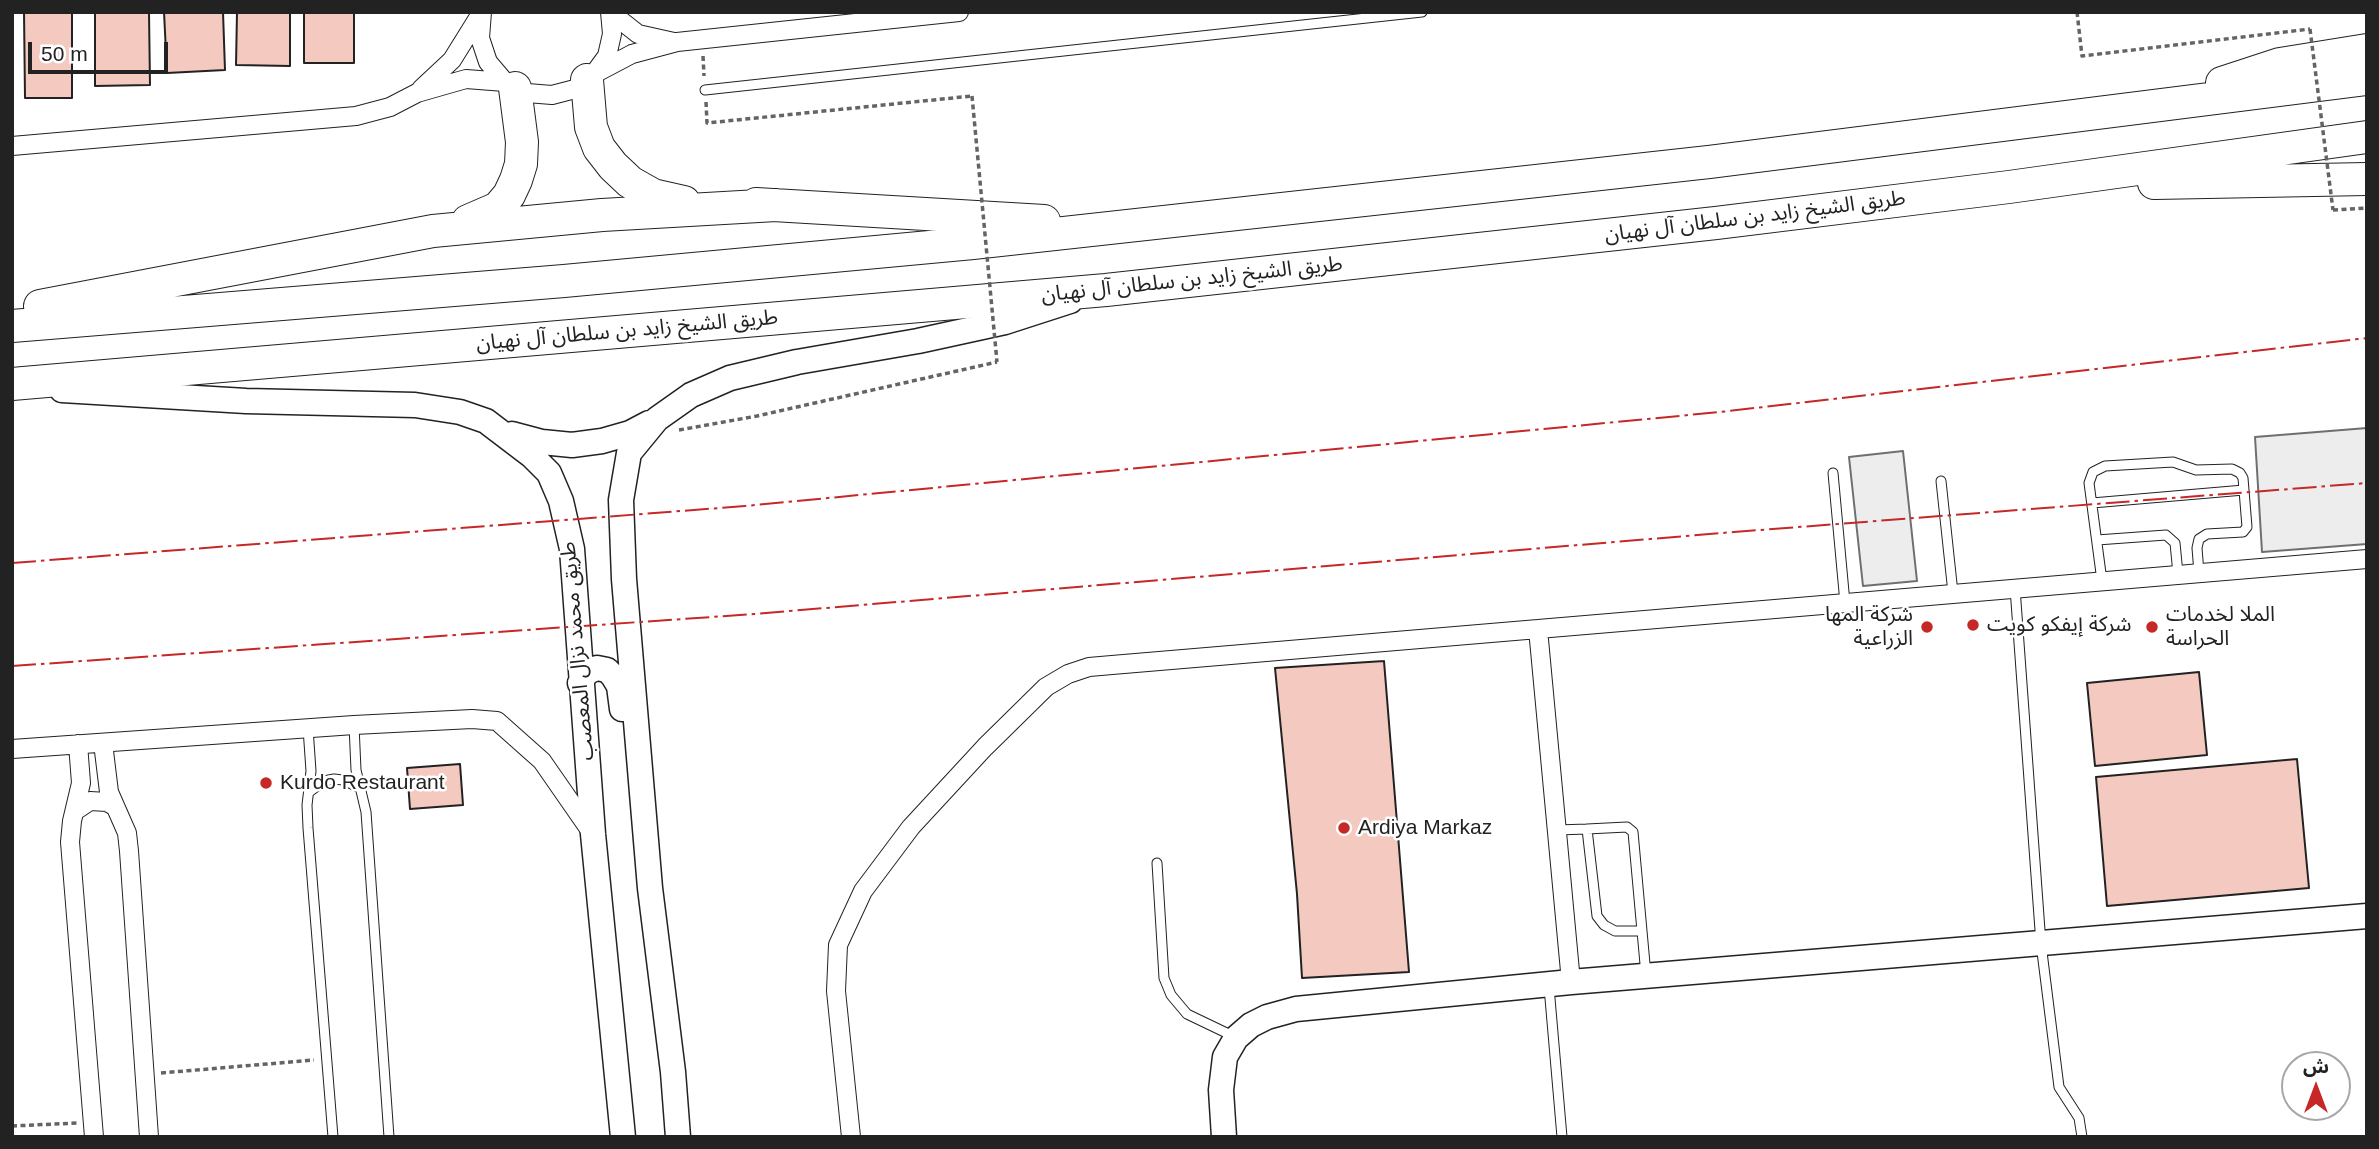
<!DOCTYPE html>
<html>
<head>
<meta charset="utf-8">
<style>
	body { margin:0 }
	#map { position:relative; width:2379px; height:1149px; overflow:hidden; background:#fff; font-family:Arial,"Noto Sans Arabic",sans-serif }
	canvas { display:block }
	.frame { position:absolute; inset:0; border:14px solid #222; pointer-events:none }
	.north { position:absolute; left:2281px; top:1051px; width:70px; height:70px; box-sizing:border-box; background:#fff; border:2px solid #a7a7a7; border-radius:50%; rotate:0deg; font-size:19px; font-weight:700; line-height:28px; text-align:center; color:#222 }
	.north::after { content:''; display:block; margin:auto; width:24px; height:32px; background:#c62828; clip-path:polygon(50% 0,100% 100%,50% 72%,0 100%) }
	.scale { position:absolute; left:28px; top:42px; width:140px; height:32px; box-sizing:border-box; border:4px solid #222; border-top:0; padding-left:9px; font-size:21px; line-height:24px; white-space:nowrap; color:#222; -webkit-text-stroke:5px #fff; paint-order:stroke }
</style>
</head>
<body>
<div id="map">
<canvas width="2379" height="1149"></canvas>
<div class="frame"></div>
<div class="north">ش</div>
<div class="scale">50 m</div>
</div>
<script>
const context = document.querySelector('canvas').getContext('2d');
context.lineJoin = 'round';
function fillPath(path, color) { context.fillStyle = color; context.fill(path, 'evenodd'); }
const toPath = rows => new Path2D(rows.map(r => 'M' + r).join(''));
function trace(path, color, width, dash) { context.strokeStyle = color; context.lineWidth = width; context.lineCap = dash ? 'butt' : 'round'; context.setLineDash(dash || []); context.stroke(path); }
function write(font, color, halo, rows, align = 'center') {
  context.font = font + ' Arial,"Noto Sans Arabic",sans-serif'; context.lineWidth = 5; context.setLineDash([]); context.textBaseline = 'middle'; context.strokeStyle = halo; context.fillStyle = color; for (const [text, x, y, turn = 0] of rows) {
    context.save(); context.translate(x, y); context.rotate((+turn || 0) * Math.PI / 180); context.textAlign = isNaN(turn) ? turn : align; if (halo) context.strokeText(text, 0, 0); context.fillText(text, 0, 0); context.restore();
  }
}
const parking = toPath([
	[2367,428,2367,544,2262,552,2255,437,2367,428],
	[1903,451,1917,581,1863,586,1849,457,1903,451]
]);
const building = toPath([
	[24,12,72,12,72,98,25,98,24,12],
	[95,12,149,12,150,85,95,86,95,12],
	[164,12,223,12,225,70,167,73,164,12],
	[237,12,290,12,290,66,236,65,237,12],
	[304,12,354,12,354,63,304,63,304,12],
	[1384,661,1409,972,1302,978,1297,894,1275,668,1384,661],
	[2199,672,2207,755,2095,766,2087,683,2199,672],
	[2297,759,2309,888,2107,906,2096,777,2297,759],
	[460,764,463,805,410,809,407,768,460,764]
]);
const path = toPath([
	[2077,12,2082,56,2310,29],
	[703,56,704,76],
	[706,102,707,123,972,96],
	[2333,210,2367,208],
	[679,430,757,416,997,362],
	[161,1073,314,1060],
	[12,1126,77,1123]
]);
const lane = toPath([
	[705,90,1422,12],
	[1833,473,1845,603],
	[1941,481,1953,593],
	[2092,503,2244,490],
	[2097,540,2166,535,2175,543,2178,574],
	[2102,581,2089,483,2093,472,2105,466,2173,462,2196,470,2232,469,2240,473,2243,478,2247,527,2243,532,2207,534,2199,539,2197,548,2199,573],
	[2015,588,2041,944,2059,1087,2079,1118,2082,1137],
	[354,725,356,770,366,812,389,1137],
	[308,728,311,771,307,805,308,828,333,1137],
	[309,792,324,781,334,779,343,780,360,788],
	[1557,830,1587,829],
	[1157,863,1164,978,1171,995,1187,1014,1235,1037],
	[1642,931,1615,931,1604,925,1597,916,1587,829,1627,827,1633,832,1646,975],
	[1549,987,1562,1137]
]);
const street = toPath([
	[482,12,480,38,488,62,505,82,515,88,527,93,552,95,575,89,594,74,632,54,677,42,959,12],
	[610,12,638,34,674,42],
	[596,71,607,56,612,34,610,12],
	[421,89,452,60,480,15],
	[12,146,356,116,390,107,417,93,466,79,505,82],
	[1538,629,1571,982],
	[103,743,109,792,127,833,129,851,149,1137],
	[78,744,81,783,72,821,70,842,94,1137],
	[12,749,354,725,472,719,497,721,542,761,592,833],
	[75,811,90,801,107,802,114,806],
	[851,1137,836,991,838,945,863,891,911,827,985,747,1046,687,1068,674,1089,667,1112,665,2367,559]
]);
const secondary = toPath([
	[62,390,246,401,415,405,460,412,486,421,532,456,549,473,561,501,572,549,593,834,623,1137],
	[512,434,542,442,572,445,602,441,630,433,649,423],
	[580,683,587,672,597,668,607,670,613,676,619,686,622,709],
	[678,1137,673,1072,650,888,624,579,621,500,629,453,657,419,691,395,730,378,797,362,918,341,1005,322,1070,301],
	[1224,1137,1221,1090,1225,1057,1236,1038,1251,1025,1267,1017,1296,1009,1571,982,2367,916]
]);
const highway = toPath([
	[587,80,591,127,599,148,613,166,630,182,653,195,684,202],
	[2222,83,2280,64,2367,50],
	[2154,183,2367,179],
	[756,204,1044,221],
	[468,221,498,208,509,195,516,180,521,164,522,142,515,88],
	[40,306,433,231,602,215,776,205],
	[12,326,564,281,973,243,1709,162,2367,79],
	[12,384,1106,290,1716,223,2009,187,2367,137]
]);
const pathBridge = toPath([
	[2310,29,2333,210],
	[972,96,997,362]
]);
const power = toPath([
	[12,563,745,506,1720,412,2367,338],
	[12,666,754,614,1734,532,2367,483]
]);
const markers = [
	[1973,625,7,"#c62828"],
	[1927,627,7,"#c62828"],
	[2152,627,7,"#c62828"],
	[266,783,7,"#c62828"],
	[1344,828,7,"#c62828"]
];
const streetNames = [
	["طريق الشيخ زايد بن سلطان آل نهيان",1755,217,-7],
	["طريق الشيخ زايد بن سلطان آل نهيان",1192,280,-6],
	["طريق الشيخ زايد بن سلطان آل نهيان",627,331,-5],
	["طريق محمد نزال المعصب",578,651,-95]
];
const poiNames = [
	["شركة المها",1913,615,"right"],
	["الزراعية",1913,639,"right"],
	["الملا لخدمات",2166,615],
	["الحراسة",2166,639],
	["شركة إيفكو كويت",1987,625],
	["Kurdo Restaurant",280,783],
	["Ardiya Markaz",1358,828]
];
fillPath(parking, '#ededed');
trace(parking, '#6f6f6f', 2);
fillPath(building, '#f3c9c0');
trace(building, '#222', 2);
trace(lane, '#222', 11);
trace(street, '#222', 20);
trace(secondary, '#222', 27);
trace(highway, '#222', 34);
trace(path, '#646464', 3.5, [5, 3.5]);
trace(lane, '#fff', 9);
trace(street, '#fff', 18);
trace(secondary, '#fff', 24);
trace(highway, '#fff', 32);
trace(pathBridge, '#646464', 3.5, [5, 3.5]);
trace(power, '#c62828', 2, [24, 5, 3.5, 5]);
for (const [x, y, r, color] of markers) { const dot = new Path2D(); dot.arc(x, y, r, 0, 2 * Math.PI); context.fillStyle = color; context.fill(dot); trace(dot, '#fff', 2.5); }
write('21px', '#222', '#fff', streetNames);
write('21px', '#222', '#fff', poiNames, 'left');
</script>
</body>
</html>
